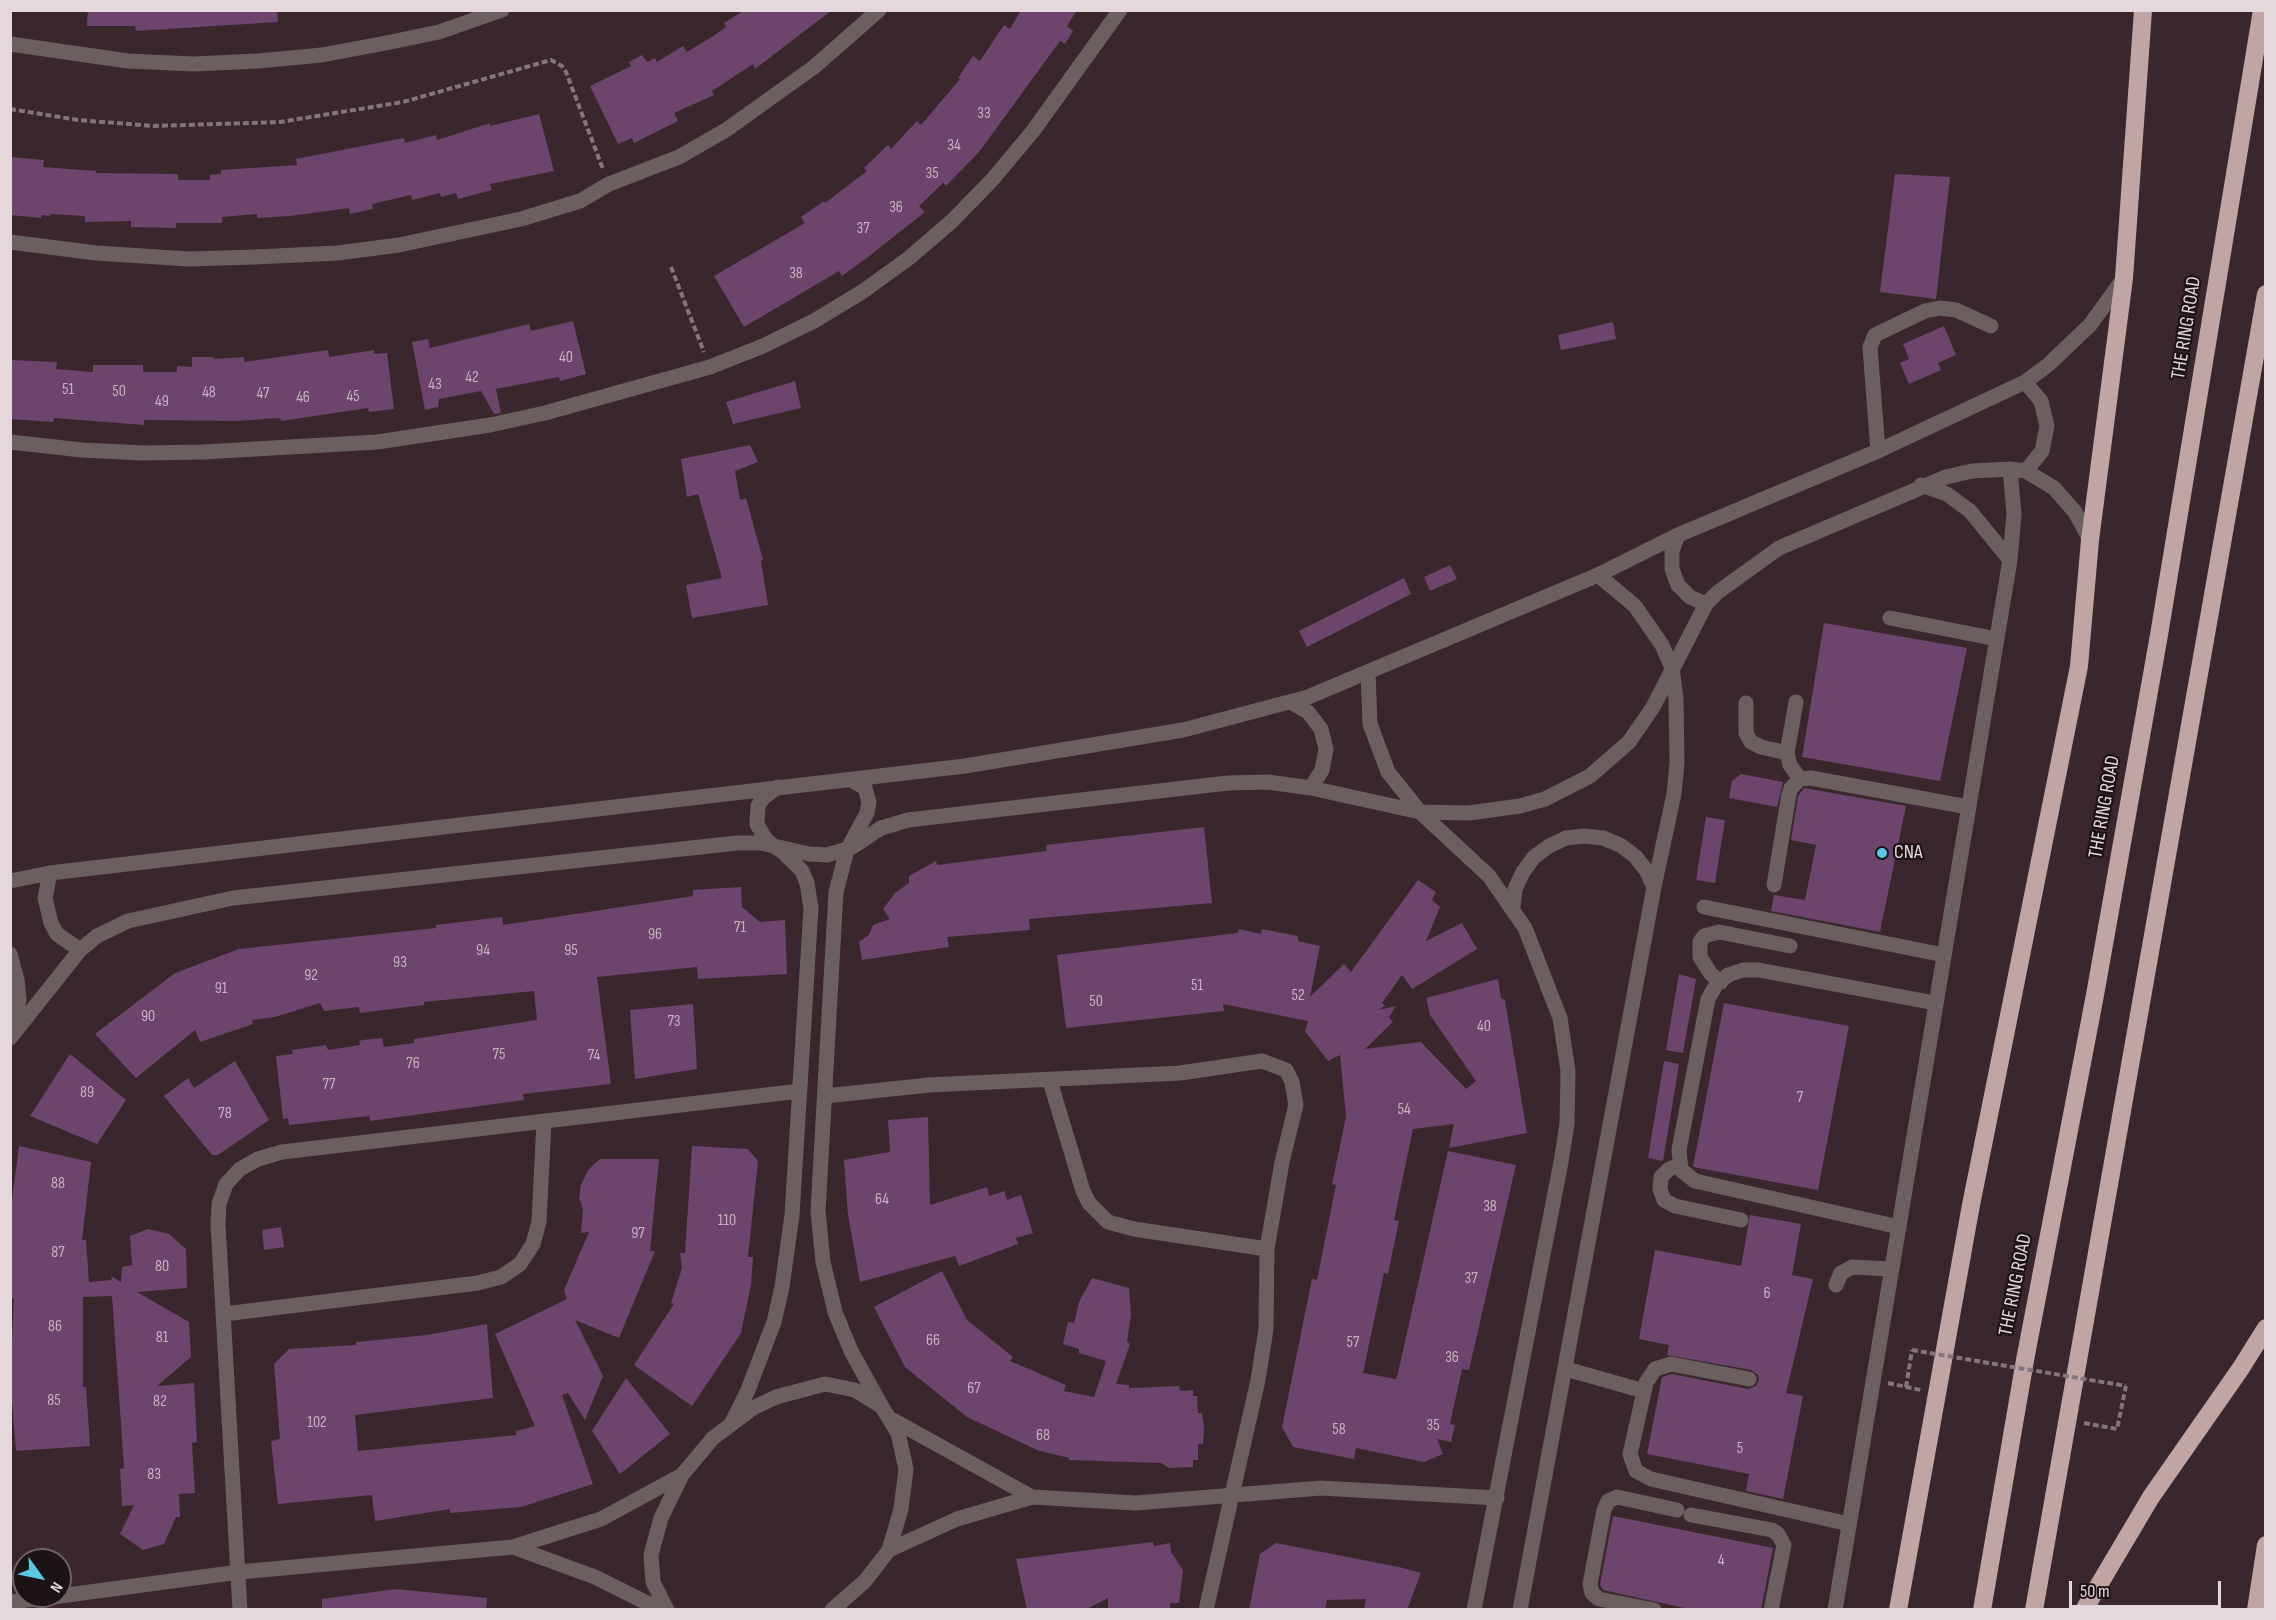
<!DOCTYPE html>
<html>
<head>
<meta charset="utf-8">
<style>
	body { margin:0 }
	#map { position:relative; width:2276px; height:1620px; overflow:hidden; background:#3a272e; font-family:"Sofia Sans Condensed",sans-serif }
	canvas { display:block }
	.frame { position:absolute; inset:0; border:12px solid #e5d8dc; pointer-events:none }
	.north { position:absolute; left:12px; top:1548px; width:60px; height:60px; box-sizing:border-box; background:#1c1316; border:2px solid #6c6265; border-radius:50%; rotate:123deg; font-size:16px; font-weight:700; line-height:24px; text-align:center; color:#e5d8dc }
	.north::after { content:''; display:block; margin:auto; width:21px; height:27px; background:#58c9e3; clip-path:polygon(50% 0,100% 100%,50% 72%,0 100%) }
	.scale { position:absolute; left:2069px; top:1581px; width:152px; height:27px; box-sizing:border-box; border:3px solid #e5d8dc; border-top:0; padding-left:8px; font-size:18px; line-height:21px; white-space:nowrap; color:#e5d8dc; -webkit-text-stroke:4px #1c1316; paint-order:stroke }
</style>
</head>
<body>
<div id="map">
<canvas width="2276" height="1620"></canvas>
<div class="frame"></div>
<div class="north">N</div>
<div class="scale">50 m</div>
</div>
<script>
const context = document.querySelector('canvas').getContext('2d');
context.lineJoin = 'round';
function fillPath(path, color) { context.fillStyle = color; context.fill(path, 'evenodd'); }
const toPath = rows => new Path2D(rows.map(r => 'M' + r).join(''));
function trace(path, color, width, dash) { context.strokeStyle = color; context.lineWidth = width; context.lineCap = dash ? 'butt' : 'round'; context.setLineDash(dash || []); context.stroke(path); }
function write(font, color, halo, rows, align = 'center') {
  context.font = font + ' "Sofia Sans Condensed",sans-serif'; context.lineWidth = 4.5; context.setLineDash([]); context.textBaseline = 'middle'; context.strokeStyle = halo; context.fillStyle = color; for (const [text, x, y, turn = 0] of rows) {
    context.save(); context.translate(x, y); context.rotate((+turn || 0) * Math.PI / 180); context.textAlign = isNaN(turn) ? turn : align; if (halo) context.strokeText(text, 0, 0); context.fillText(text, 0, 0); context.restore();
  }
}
const building = toPath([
	[88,10,277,10,278,22,136,31,135,26,87,26],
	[745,10,832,10,755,69,753,64,712,91,714,95,674,113,678,121,634,143,632,138,618,144,590,86,631,66,629,62,642,55,647,62,655,58,657,62,683,46,687,52,715,35,726,27,724,23],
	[1021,10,1077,10,1067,26,1073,31,1065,44,1060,41,979,152,946,186,943,183,919,206,925,212,868,257,842,276,839,271,744,327,714,276,805,223,801,217,824,201,825,203,867,171,864,168,888,145,891,149,917,121,921,125,960,79,958,78,973,56,980,61,1004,25,1010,29],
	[539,114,554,171,490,184,492,190,458,199,456,193,441,197,440,193,412,200,411,195,372,204,373,209,350,214,349,208,290,216,257,218,257,214,222,217,222,223,176,223,176,228,131,227,131,221,85,222,85,216,50,214,50,216,42,215,41,218,10,215,10,157,44,160,43,167,96,171,96,173,178,174,178,180,210,180,210,175,221,174,221,170,297,165,296,159,393,140,404,138,405,143,436,135,437,140,490,123,490,126],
	[1895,174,1950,177,1936,299,1880,292],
	[573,321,586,374,560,381,559,377,496,389,501,413,494,414,481,391,439,399,438,407,425,410,412,342,428,339,430,348,529,324,531,331],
	[1613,322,1616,339,1561,350,1558,335],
	[1944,326,1956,355,1938,363,1941,370,1909,384,1900,363,1909,359,1903,344],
	[328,350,329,357,374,350,374,354,387,353,394,409,369,412,368,408,281,421,280,418,236,421,144,420,144,425,54,418,53,422,10,419,10,360,57,362,56,369,93,372,93,365,143,365,143,372,177,372,177,366,192,367,192,357,213,357,213,359,244,357,244,362],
	[795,381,801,408,733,424,726,402],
	[750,445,758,462,735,471,740,500,746,498,763,560,761,561,768,605,692,618,686,585,722,578,698,494,687,497,681,459],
	[1450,565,1457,579,1430,591,1424,577],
	[1404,578,1411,594,1307,647,1299,631],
	[1824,623,1967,648,1940,781,1802,757],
	[1741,774,1783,782,1777,807,1729,798,1732,781],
	[1804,788,1906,806,1880,932,1771,911,1774,895,1805,900,1816,845,1791,840,1798,796],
	[1706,817,1725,820,1715,883,1696,880],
	[1204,827,1212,903,1029,919,1030,930,947,937,949,947,862,960,859,942,869,935,873,925,890,919,883,909,895,893,909,883,909,876,936,861,937,865,1047,851,1046,845],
	[1418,880,1436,892,1432,900,1440,907,1426,941,1462,923,1477,949,1412,989,1402,975,1382,1003,1385,1006,1378,1010,1396,1006,1389,1017,1393,1022,1365,1049,1421,1042,1466,1089,1476,1081,1430,1015,1426,998,1498,979,1501,998,1505,1000,1527,1133,1449,1148,1454,1124,1413,1129,1394,1220,1399,1221,1388,1274,1384,1273,1363,1373,1396,1379,1397,1377,1448,1151,1516,1165,1469,1370,1462,1369,1450,1424,1455,1425,1451,1442,1437,1439,1443,1454,1424,1462,1356,1448,1354,1459,1293,1447,1282,1427,1312,1279,1317,1280,1336,1185,1332,1184,1346,1117,1340,1055,1328,1061,1305,1031,1308,1021,1223,1004,1224,1011,1066,1028,1057,955,1238,933,1239,929,1261,934,1262,929,1298,936,1298,941,1320,946,1310,997,1344,964,1351,972],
	[741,887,742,907,760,922,785,920,787,974,698,979,697,967,597,977,611,1084,523,1094,524,1100,370,1121,369,1116,289,1125,288,1118,283,1119,276,1056,293,1054,292,1050,326,1045,328,1050,360,1045,359,1041,363,1040,382,1038,384,1047,414,1043,414,1039,537,1020,534,991,424,1002,424,1005,360,1013,359,1007,324,1011,320,1003,275,1017,252,1020,253,1024,200,1042,195,1030,136,1078,95,1034,175,973,239,949,436,928,436,925,502,917,503,925,693,896,693,890],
	[1679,974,1696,979,1683,1053,1666,1050],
	[1724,1003,1849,1026,1818,1190,1693,1167],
	[693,1004,697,1069,635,1079,630,1010],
	[70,1054,126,1100,97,1144,30,1116],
	[235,1061,269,1120,218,1155,212,1155,164,1096,188,1078,194,1088],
	[1664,1061,1679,1064,1663,1161,1648,1158],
	[928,1117,930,1205,987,1187,989,1196,1004,1191,1007,1200,1021,1195,1033,1233,1016,1238,1018,1244,959,1266,955,1256,860,1282,848,1215,844,1160,890,1152,888,1120],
	[19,1146,91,1162,82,1240,86,1240,89,1282,112,1280,111,1276,121,1282,122,1267,132,1265,130,1236,148,1229,169,1234,186,1249,187,1288,137,1292,189,1322,191,1357,157,1386,194,1383,197,1442,192,1443,195,1493,179,1494,180,1517,176,1517,164,1544,143,1550,120,1534,134,1505,122,1506,120,1469,124,1468,112,1296,83,1297,83,1387,86,1387,90,1446,16,1451,10,1376,14,1299,10,1299,10,1214],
	[692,1146,748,1149,758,1161,748,1257,753,1257,751,1285,741,1333,692,1406,634,1365,674,1304,671,1303,682,1268,680,1253,685,1253],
	[600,1159,659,1159,650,1251,655,1251,619,1338,575,1320,603,1376,585,1420,568,1393,562,1395,593,1484,521,1507,450,1513,450,1509,375,1521,372,1495,278,1504,271,1441,280,1439,274,1364,289,1349,356,1345,356,1342,427,1335,487,1324,493,1398,355,1415,358,1451,516,1435,516,1431,535,1426,495,1334,567,1299,564,1290,589,1232,581,1233,583,1209,579,1198,581,1185,588,1170],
	[1750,1215,1801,1224,1792,1275,1813,1279,1786,1393,1803,1396,1783,1499,1746,1491,1749,1474,1647,1454,1662,1377,1672,1374,1748,1389,1756,1386,1759,1380,1758,1375,1751,1370,1667,1355,1669,1345,1639,1339,1655,1250,1741,1266],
	[281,1227,284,1247,264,1250,262,1230],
	[942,1271,967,1320,1013,1357,1010,1361,1066,1385,1064,1391,1094,1397,1106,1361,1079,1353,1079,1349,1063,1344,1068,1322,1074,1323,1079,1302,1092,1278,1129,1288,1131,1315,1127,1342,1130,1344,1116,1384,1129,1385,1129,1388,1179,1386,1180,1391,1193,1390,1193,1396,1197,1396,1198,1413,1202,1413,1204,1429,1203,1444,1198,1444,1198,1460,1193,1460,1193,1467,1169,1468,1161,1463,1069,1460,1069,1458,1037,1450,967,1417,905,1367,874,1307],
	[626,1378,670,1434,620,1474,592,1431],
	[1613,1516,1773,1548,1761,1610,1693,1610,1603,1590,1600,1584],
	[1153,1542,1154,1546,1170,1543,1171,1552,1183,1570,1179,1603,1170,1603,1170,1610,1108,1610,1108,1598,1085,1610,1027,1610,1016,1559],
	[1276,1543,1399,1567,1421,1573,1407,1610,1364,1610,1366,1599,1327,1600,1325,1610,1249,1610,1260,1554],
	[396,1589,487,1598,486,1610,322,1610,322,1599]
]);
const path = toPath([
	[10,109,78,120,154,126,280,122,403,102,551,60,562,66,566,72,603,169],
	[671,267,704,352],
	[1888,1383,1921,1390],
	[1906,1387,1912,1350],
	[2084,1423,2117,1429,2126,1386]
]);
const minor = toPath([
	[10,44,128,61,193,64,258,61,322,55,386,43,439,32,502,10],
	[10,242,96,253,189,259,255,257,338,253,399,245,521,219,580,201,609,184,679,157,726,130,814,67,879,10],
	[2025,382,2041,401,2047,426,2042,451,2026,471],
	[10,442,82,450,143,453,203,452,377,442,490,425,545,413,710,367,763,346,814,321,862,292,909,258,952,221,992,180,1033,131,1120,10],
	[1878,451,1870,347,1875,335,1925,311,1940,308,1956,310,1991,326],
	[1921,485,1947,494,1970,511,2010,560],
	[1678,535,1672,551,1672,569,1678,585,1690,597,1706,604],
	[1890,618,1997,639],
	[1368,673,1370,724,1388,772,1420,812,1489,876,1525,928,1560,1018,1568,1071,1567,1124,1561,1162,1474,1610],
	[1290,702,1308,712,1321,729,1326,749,1322,770,1311,788],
	[1796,702,1787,753,1790,765,1800,779],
	[1746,703,1746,733,1751,742,1761,747,1787,753],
	[853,781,865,788,869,802,867,813,847,850,836,892,818,1211,823,1262,835,1312,851,1351,882,1407],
	[50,873,45,898,51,923,57,934,80,950],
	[10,881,50,873,965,766,1183,730,1308,697,1598,575,1678,535,1878,451,2025,382,2048,365,2090,325,2124,278],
	[1774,885,1789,794,1791,788,1800,779,1811,778,1968,807],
	[1513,907,1515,889,1523,872,1534,857,1549,846,1566,838,1584,836,1603,838,1620,845,1635,856,1646,870,1654,887],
	[1704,907,1944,955],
	[10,954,17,980,19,999,14,1030],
	[1721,982,1711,974,1700,957,1700,942,1704,936,1719,932,1790,946],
	[10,1038,80,950,97,936,128,921,233,898,737,843,761,843,809,854,827,855,851,848,881,828,908,820,1228,783,1268,782,1311,788,1420,812,1469,813,1520,806,1545,799,1590,776,1629,742,1653,707,1706,604,1718,592,1779,548,1946,477,1972,471,2010,469,2026,471,2054,488,2075,512,2090,540],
	[1050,1081,1083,1191,1089,1203,1108,1222,1134,1229,1267,1249],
	[825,1096,929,1085,1180,1073,1262,1061,1286,1070,1292,1082,1296,1105,1282,1162,1267,1249,1266,1329,1258,1380,1206,1610],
	[1680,1165,1669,1169,1661,1177,1660,1189,1664,1200,1675,1206,1741,1220],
	[1899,1227,1695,1181,1681,1170,1679,1150,1708,999,1716,985,1728,975,1743,970,1759,970,1935,1003],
	[1836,1285,1841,1273,1852,1267,1891,1269],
	[224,1314,478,1283,501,1277,520,1264,533,1244,539,1222,544,1121],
	[1566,1369,1644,1391],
	[1749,1379,1671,1364,1655,1369,1646,1383,1630,1454,1636,1471,1651,1479,1849,1524],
	[893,1420,1032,1497],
	[732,1422,748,1390,774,1322,782,1287,792,1215,811,908,807,883,802,871,784,853,766,840,757,824,758,806,763,798,778,787],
	[1691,1515,1772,1530,1778,1534,1784,1545,1771,1610],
	[513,1547,595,1577,661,1610],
	[889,1550,957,1519,1032,1497,1136,1503,1321,1488,1497,1498],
	[60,1596,239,1572,513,1547,601,1519,682,1475],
	[10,1602,60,1596],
	[240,1610,218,1224,219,1204,226,1184,240,1169,258,1159,282,1152,800,1091],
	[667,1610,653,1582,651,1555,661,1518,682,1475,713,1438,753,1408,776,1397,825,1384,855,1390,882,1407,898,1433,906,1469,901,1509,889,1550,865,1581,832,1610],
	[1520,1610,1654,887,1674,794,1677,763,1676,699,1672,668,1662,645,1635,606,1598,575],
	[1654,1610,1599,1599,1592,1593,1590,1584,1604,1510,1608,1501,1617,1497,1677,1510],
	[1835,1610,2010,560,2014,514,2010,469]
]);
const highway = toPath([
	[1898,1610,1971,1205,2079,666,2090,540,2124,278,2143,10],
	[1982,1610,2025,1360,2095,995,2159,635,2262,10],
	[2034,1610,2266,294],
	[2084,1610,2151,1497,2241,1368,2266,1328],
	[2256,1610,2266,1545]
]);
const pathBridge = toPath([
	[1912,1350,2126,1386]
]);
const markers = [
	[1882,853,6,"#58c9e3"]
];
const numberNames = [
	["33",984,114],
	["34",954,146],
	["35",932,174],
	["36",896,208],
	["37",863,229],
	["38",796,274],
	["40",566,358],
	["42",472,378],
	["43",435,385],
	["51",68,390],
	["50",119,392],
	["48",209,393],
	["47",263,394],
	["45",353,397],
	["46",303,398],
	["49",162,402],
	["71",740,928],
	["96",655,935],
	["94",483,951],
	["95",571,951],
	["93",400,963],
	["92",311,976],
	["51",1197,986],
	["91",221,989],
	["52",1298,996],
	["50",1096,1002],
	["90",148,1017],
	["73",674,1022],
	["40",1484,1027],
	["75",499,1055],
	["74",594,1056],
	["76",413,1064],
	["77",329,1085],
	["89",87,1093],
	["7",1800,1098],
	["54",1404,1110],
	["78",225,1114],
	["88",58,1184],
	["64",882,1200],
	["38",1490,1207],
	["110",727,1221],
	["97",638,1234],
	["87",58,1253],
	["80",162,1267],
	["37",1471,1279],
	["6",1767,1294],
	["86",55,1327],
	["81",162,1338],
	["66",933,1341],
	["57",1353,1343],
	["36",1452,1358],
	["67",974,1389],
	["85",54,1401],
	["82",160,1402],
	["102",317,1423],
	["35",1433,1426],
	["58",1339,1430],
	["68",1043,1436],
	["5",1740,1449],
	["83",154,1475],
	["4",1721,1561]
];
const streetNames = [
	["THE RING ROAD",2187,328,-81],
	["THE RING ROAD",2105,807,-80],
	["THE RING ROAD",2016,1285,-79]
];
const poiNames = [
	["CNA",1894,853]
];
fillPath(building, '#6c446c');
trace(path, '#85757b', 4, [6, 3]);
trace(minor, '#6b605f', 15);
trace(highway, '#c0a5a4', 18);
trace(pathBridge, '#85757b', 4, [6, 3]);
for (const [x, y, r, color] of markers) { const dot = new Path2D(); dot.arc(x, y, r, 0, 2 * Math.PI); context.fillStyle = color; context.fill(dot); trace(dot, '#1c1316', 2); }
write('16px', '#c7b3c0', null, numberNames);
write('20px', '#e5d8dc', '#1c1316', streetNames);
write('20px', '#e5d8dc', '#1c1316', poiNames, 'left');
</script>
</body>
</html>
